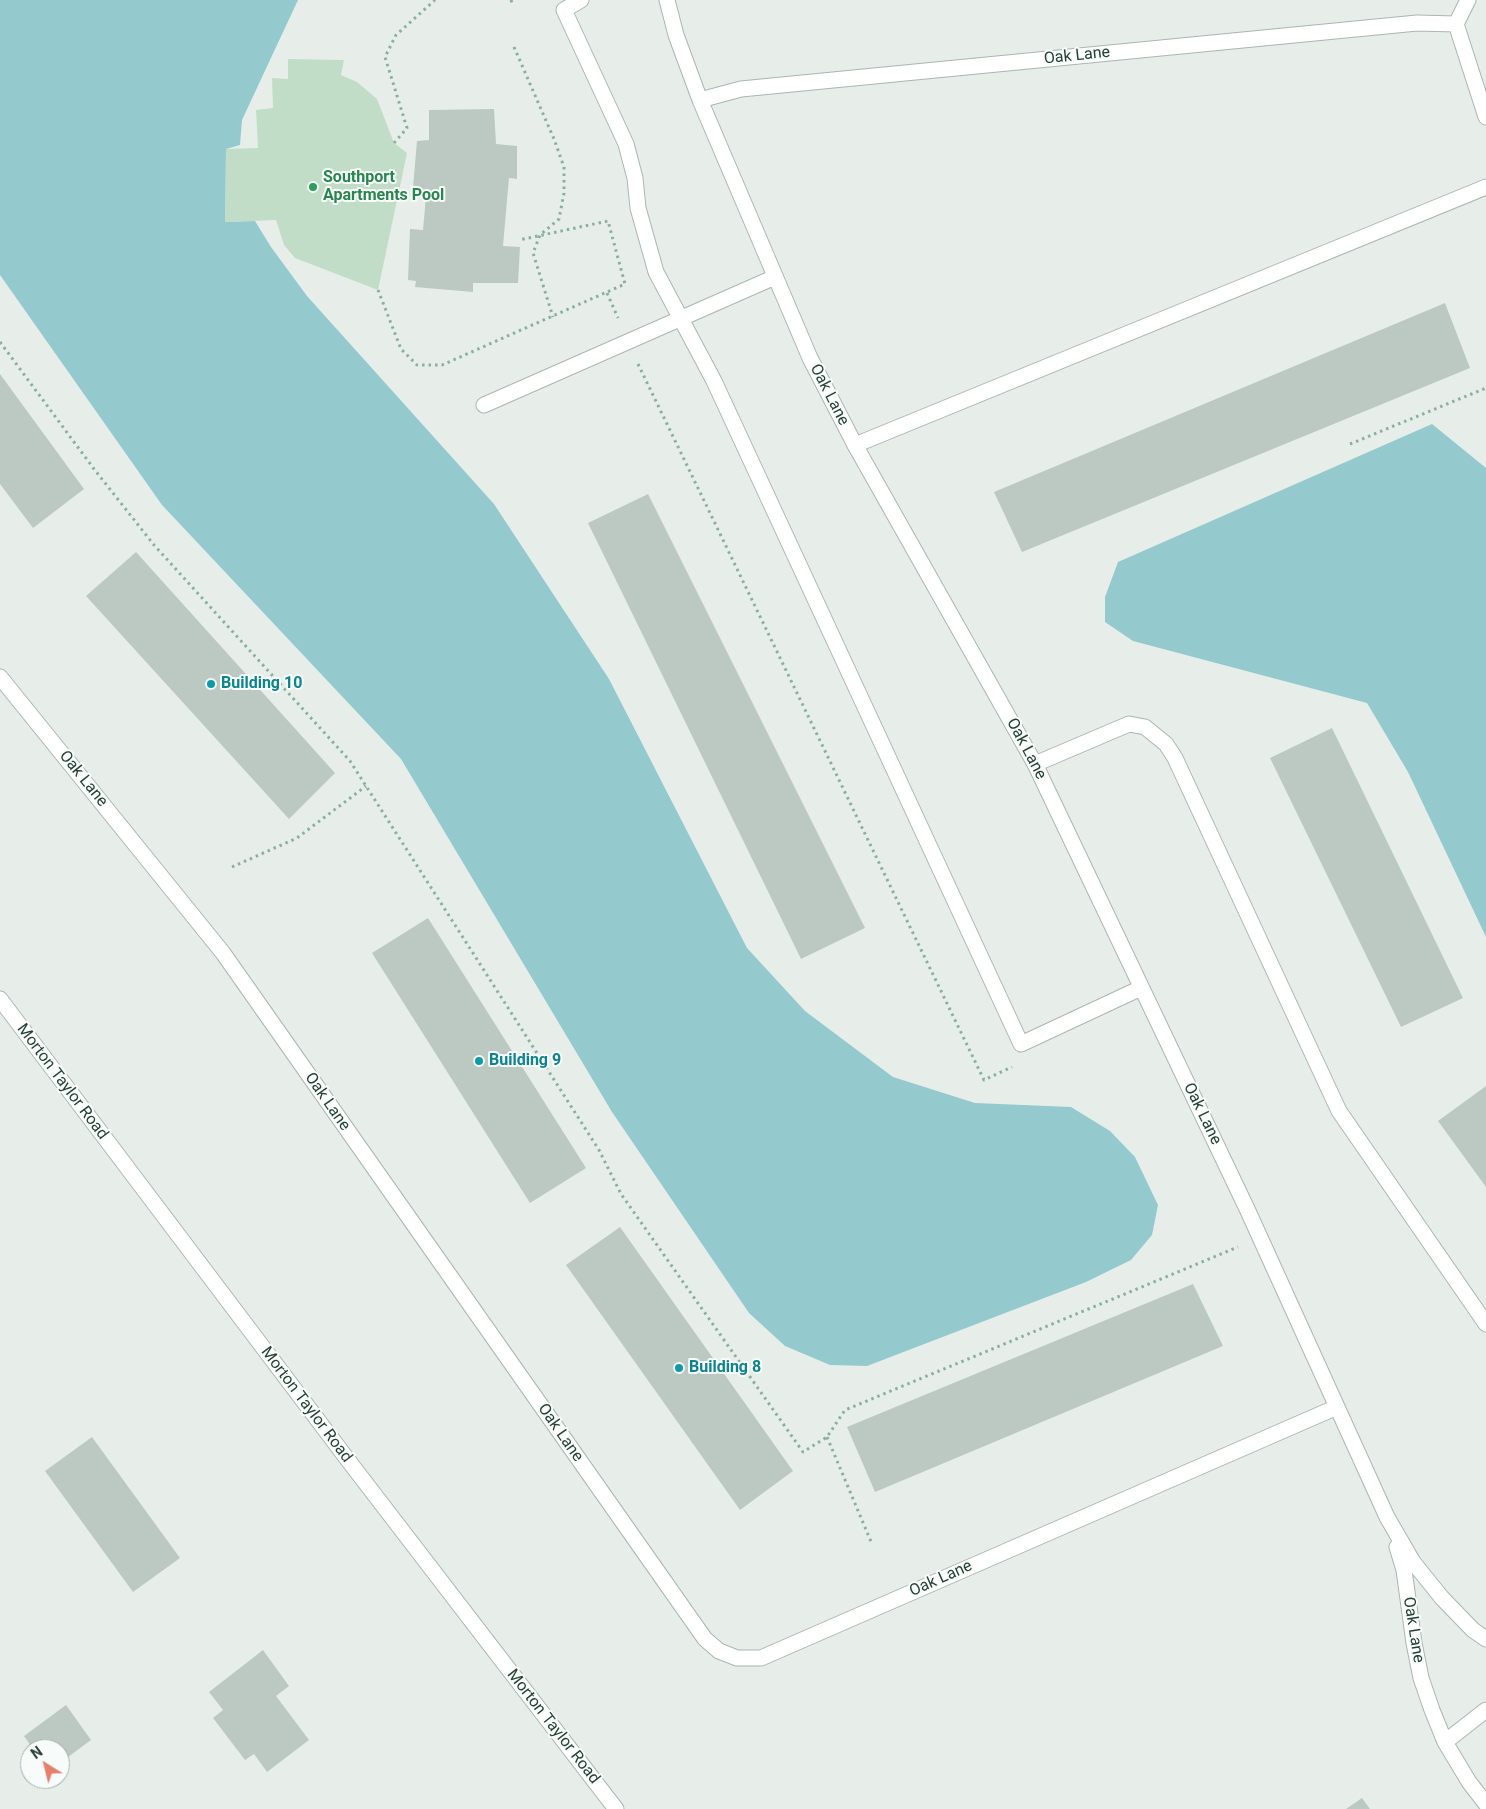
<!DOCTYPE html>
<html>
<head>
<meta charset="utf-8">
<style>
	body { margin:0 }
	#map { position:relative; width:1486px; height:1809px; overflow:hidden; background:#e7eeea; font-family:Roboto,sans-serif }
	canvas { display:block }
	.north { position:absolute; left:20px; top:1739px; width:50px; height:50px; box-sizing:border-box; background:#f7fbf9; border:1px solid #a4b0ab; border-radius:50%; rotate:324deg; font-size:14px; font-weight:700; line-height:20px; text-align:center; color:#273f36 }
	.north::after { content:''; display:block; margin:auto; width:18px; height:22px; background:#e67f6d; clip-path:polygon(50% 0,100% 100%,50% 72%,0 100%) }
</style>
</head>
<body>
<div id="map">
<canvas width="1486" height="1809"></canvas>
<div class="north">N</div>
</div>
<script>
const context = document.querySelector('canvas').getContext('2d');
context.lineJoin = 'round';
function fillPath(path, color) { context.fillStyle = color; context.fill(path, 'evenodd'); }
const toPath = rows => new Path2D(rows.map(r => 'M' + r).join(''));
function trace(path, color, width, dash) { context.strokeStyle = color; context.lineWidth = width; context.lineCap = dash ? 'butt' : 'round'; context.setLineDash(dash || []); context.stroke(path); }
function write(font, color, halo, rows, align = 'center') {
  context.font = font + ' Roboto,sans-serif'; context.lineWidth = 4; context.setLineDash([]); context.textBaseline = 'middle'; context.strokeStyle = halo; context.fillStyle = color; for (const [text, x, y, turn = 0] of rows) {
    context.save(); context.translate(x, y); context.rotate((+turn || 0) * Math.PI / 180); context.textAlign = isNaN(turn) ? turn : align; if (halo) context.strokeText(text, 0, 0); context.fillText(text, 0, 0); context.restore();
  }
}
const green = toPath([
	[288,59,344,60,341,75,357,82,377,99,394,143,407,153,378,290,295,258,284,245,276,220,225,222,226,149,258,148,256,110,273,108,272,78,288,79]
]);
const water = toPath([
	[0,0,298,0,242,120,240,145,226,149,225,222,255,221,271,247,307,296,494,504,609,679,747,948,805,1011,893,1077,975,1103,1071,1107,1110,1131,1135,1157,1158,1205,1152,1235,1131,1260,1086,1282,867,1366,830,1365,785,1346,749,1313,612,1112,401,759,162,505,0,275],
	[1432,424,1486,468,1486,937,1408,772,1367,703,1133,641,1105,622,1105,597,1118,562]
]);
const building = toPath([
	[494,109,496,144,517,146,517,179,509,178,503,246,520,247,518,283,473,283,473,292,415,287,416,281,408,280,410,229,423,230,426,196,412,199,417,141,429,140,429,110],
	[1445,303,1470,368,1022,552,994,492],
	[0,374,84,489,33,528,0,484],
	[648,494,865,928,801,959,588,523],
	[136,552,335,773,289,819,86,596],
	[1332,728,1463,998,1401,1027,1270,758],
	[428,918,586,1168,530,1203,372,953],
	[1486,1086,1486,1187,1438,1121],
	[620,1227,793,1471,740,1510,566,1265],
	[1193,1284,1223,1346,875,1492,847,1427],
	[92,1437,180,1558,133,1592,45,1471],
	[263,1650,289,1686,276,1696,309,1740,267,1772,254,1754,245,1760,213,1718,223,1710,209,1692],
	[66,1705,91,1740,60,1763,60,1749,33,1749,24,1736],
	[1362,1798,1370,1809,1346,1809]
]);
const path = toPath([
	[511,0,512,3],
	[514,47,554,139,564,167,564,193,559,219,540,235,533,253,553,317],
	[394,143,407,128,385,57,396,35,435,0],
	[378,290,401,349,417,365,442,365,625,284,608,221,519,240],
	[607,293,618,318],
	[0,342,94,469,154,545,350,761,599,1150,621,1194,803,1452,827,1437,845,1410,1238,1247],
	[638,364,984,1080,1012,1067],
	[1350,444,1486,388],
	[232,867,297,838,366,786],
	[827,1437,872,1544]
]);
const lane = toPath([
	[581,0,564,10,626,144,635,178,638,208,656,272,714,381,1021,1044,1141,988],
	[484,405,775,277],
	[855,445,1486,187],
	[1035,764,1129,724,1145,727,1166,744,1175,758,1339,1111,1486,1324]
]);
const street = toPath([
	[667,0,676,35,700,100,810,358,855,445,1035,764,1248,1211,1387,1517,1413,1562,1442,1598,1473,1630,1486,1639],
	[1468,0,1456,24,1486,117],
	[700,100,741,89,1417,23,1456,24],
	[0,677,223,953,705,1639,719,1651,737,1658,761,1658,1337,1407],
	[0,999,351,1464,616,1809],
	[1397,1547,1404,1570,1414,1643,1421,1678,1432,1710,1445,1742,1469,1782,1486,1804],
	[1445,1742,1486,1710]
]);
const markers = [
	[313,187,5,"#2e9e5b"],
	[211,684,5,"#0f9aa8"],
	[479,1061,5,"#0f9aa8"],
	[679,1368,5,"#0f9aa8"]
];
const streetNames = [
	["Oak Lane",1077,56,-6],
	["Oak Lane",829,395,63],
	["Oak Lane",1026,749,62],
	["Oak Lane",83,779,51],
	["Morton Taylor Road",62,1082,53],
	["Oak Lane",327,1102,55],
	["Oak Lane",1202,1114,64],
	["Morton Taylor Road",306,1405,53],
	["Oak Lane",560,1433,55],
	["Oak Lane",941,1579,-24],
	["Oak Lane",1413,1630,81],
	["Morton Taylor Road",553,1727,52]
];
const leisureNames = [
	["Southport",323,178],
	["Apartments Pool",323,196]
];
const cultureNames = [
	["Building 10",221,684],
	["Building 9",489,1061],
	["Building 8",689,1368]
];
fillPath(green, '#c2ddc7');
fillPath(water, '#94cacd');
fillPath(building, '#bcc9c3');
trace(lane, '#aab6b0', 17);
trace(street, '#aab6b0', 17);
trace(path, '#8aafa0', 3, [2.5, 4]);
trace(lane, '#fff', 15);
trace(street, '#fff', 15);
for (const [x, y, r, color] of markers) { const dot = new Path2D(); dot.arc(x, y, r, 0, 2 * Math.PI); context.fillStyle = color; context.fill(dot); trace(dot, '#f7fbf9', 2); }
write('16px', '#273f36', '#f7fbf9', streetNames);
write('bold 16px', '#27864d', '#f7fbf9', leisureNames, 'left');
write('bold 16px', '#0d838f', '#f7fbf9', cultureNames, 'left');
</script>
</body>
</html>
